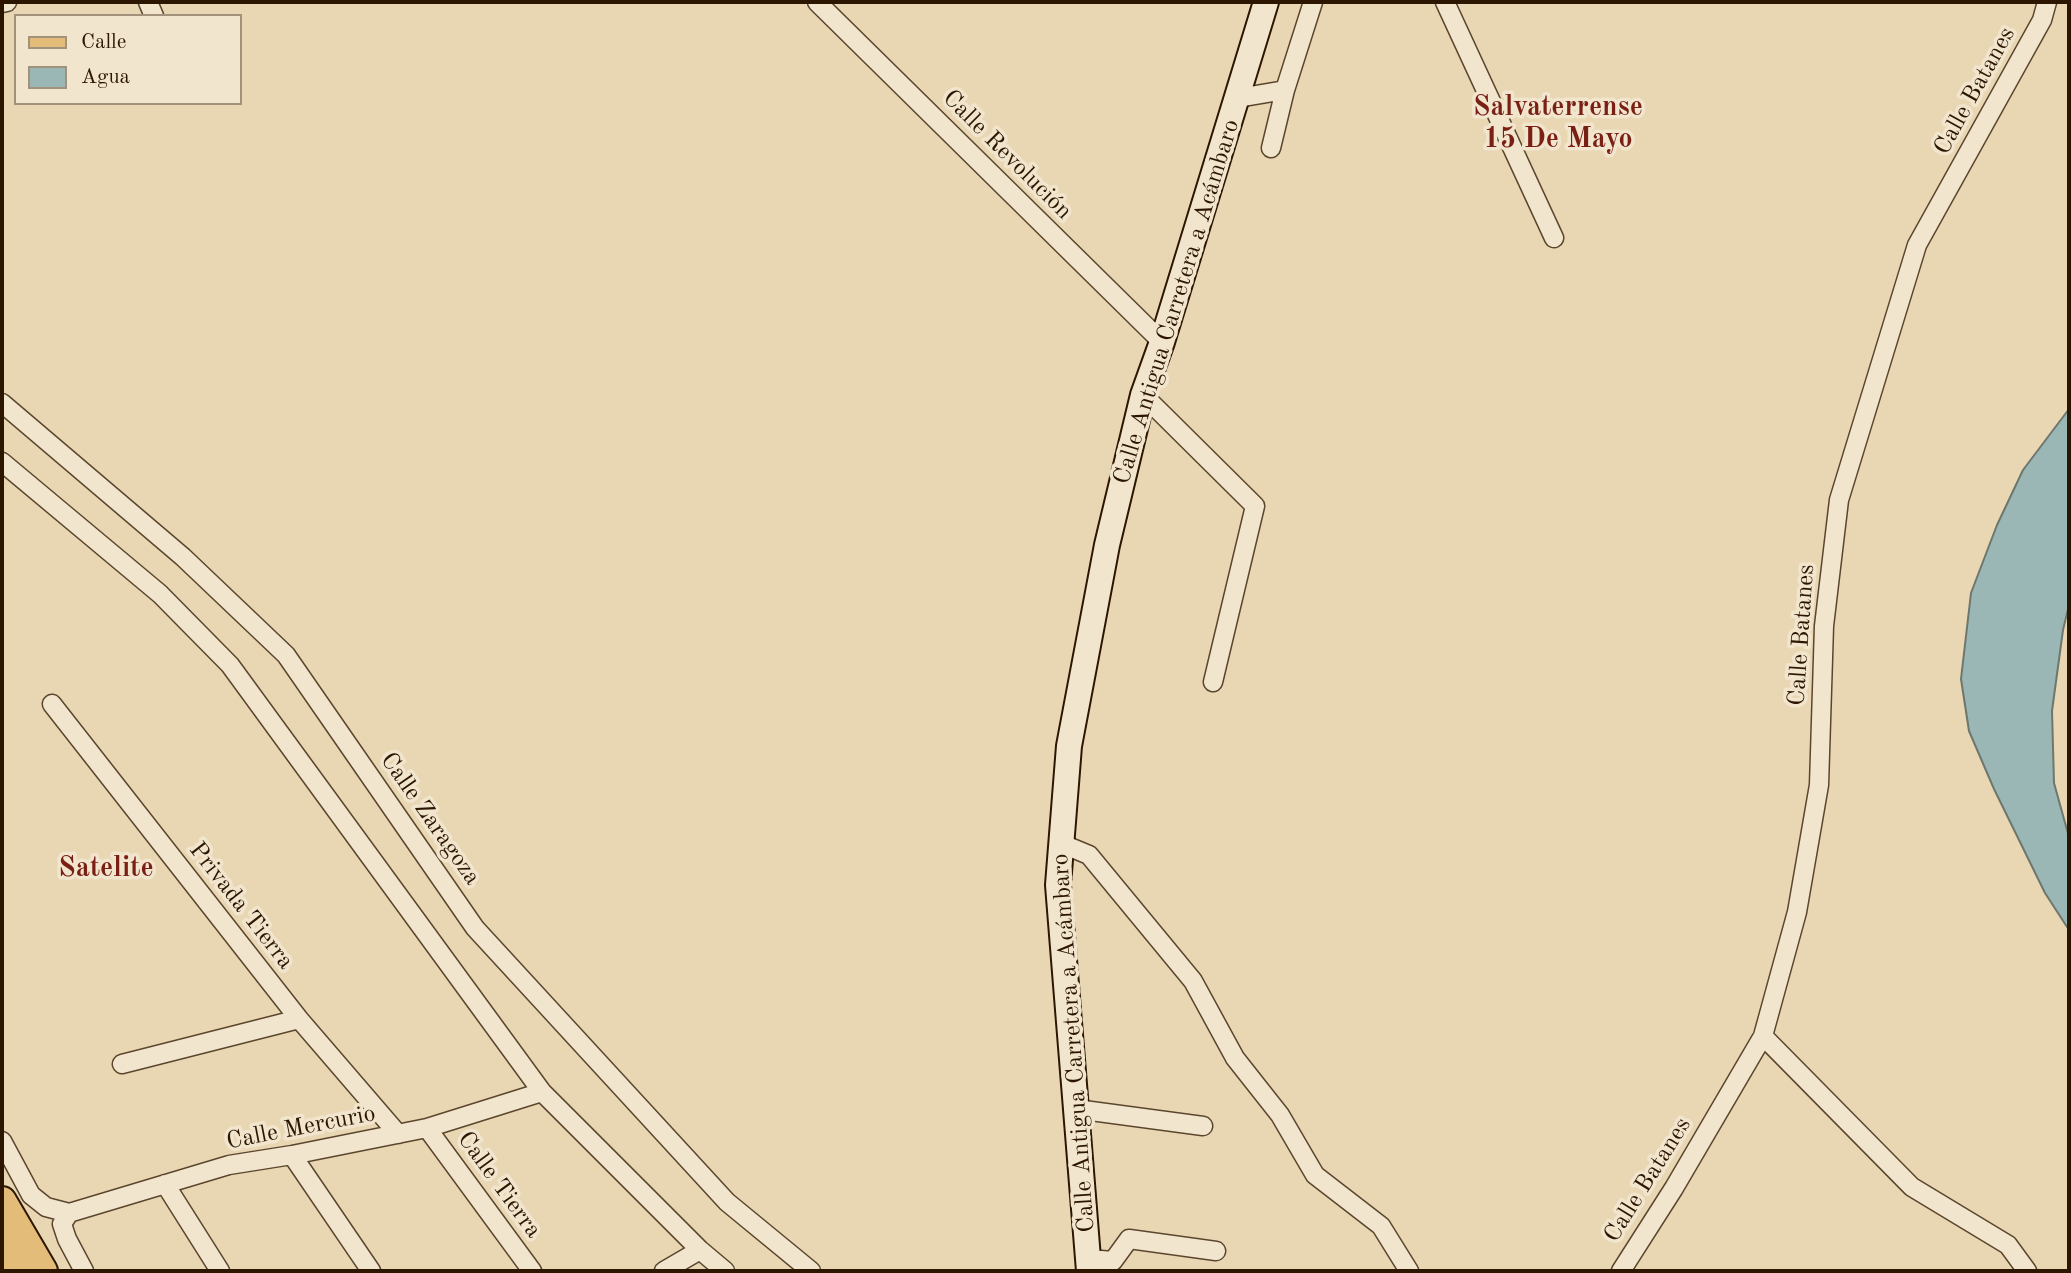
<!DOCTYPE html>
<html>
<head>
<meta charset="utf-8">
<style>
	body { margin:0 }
	#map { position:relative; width:2071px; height:1273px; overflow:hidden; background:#e9d7b4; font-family:"Old Standard TT",serif }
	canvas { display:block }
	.frame { position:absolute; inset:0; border:4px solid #2c1600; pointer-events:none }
	.legend { position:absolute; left:14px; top:14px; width:228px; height:91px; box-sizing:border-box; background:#f1e5ce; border:2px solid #a2927c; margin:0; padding:9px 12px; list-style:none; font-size:21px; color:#2c1600 }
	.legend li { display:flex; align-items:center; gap:14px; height:35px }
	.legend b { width:35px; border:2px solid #a2927c }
</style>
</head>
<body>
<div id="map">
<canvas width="2071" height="1273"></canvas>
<div class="frame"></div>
<ul class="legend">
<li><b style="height:9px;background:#e4bc7a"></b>Calle</li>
<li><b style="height:19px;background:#9ab7b6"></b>Agua</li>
</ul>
</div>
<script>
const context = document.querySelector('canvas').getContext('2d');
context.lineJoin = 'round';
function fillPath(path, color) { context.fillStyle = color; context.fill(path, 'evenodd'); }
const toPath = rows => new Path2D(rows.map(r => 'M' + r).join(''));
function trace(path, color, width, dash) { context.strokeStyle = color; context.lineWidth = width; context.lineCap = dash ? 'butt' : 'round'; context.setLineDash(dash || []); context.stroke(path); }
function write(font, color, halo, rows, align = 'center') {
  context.font = font + ' "Old Standard TT",serif'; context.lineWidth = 7; context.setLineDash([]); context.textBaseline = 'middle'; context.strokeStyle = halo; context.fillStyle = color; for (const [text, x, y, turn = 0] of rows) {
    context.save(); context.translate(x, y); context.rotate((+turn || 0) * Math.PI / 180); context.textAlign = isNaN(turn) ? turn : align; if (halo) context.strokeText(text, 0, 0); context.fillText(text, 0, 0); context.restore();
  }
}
const water = toPath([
	[2069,409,2069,605,2063,630,2052,711,2054,783,2069,837,2069,930,2045,893,1994,789,1969,731,1961,679,1971,593,1997,525,2023,470,2069,409]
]);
const street = toPath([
	[148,2,154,16],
	[817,2,1162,342],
	[1445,2,1554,238],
	[2,3,7,2],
	[1238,98,1285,90],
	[1271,148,1285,90,1313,2],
	[1143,395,1255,506,1213,682],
	[2,403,183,557,286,655,475,928,727,1202,811,1271],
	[2,462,160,594,230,665,542,1092,700,1250,725,1271],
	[52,704,299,1019,398,1134],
	[1060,843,1089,855,1193,981,1235,1058,1280,1115,1315,1175,1381,1226,1409,1271],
	[1763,1036,1912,1187,2008,1245,2027,1271],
	[122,1064,299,1019],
	[1076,1109,1203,1126],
	[427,1128,532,1271],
	[2,1141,31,1195,46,1207,69,1213,229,1165,292,1155,427,1128,542,1092],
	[292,1155,371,1271],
	[165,1184,220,1271],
	[69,1213,62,1224,67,1239,84,1271],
	[1088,1259,1113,1261,1129,1239,1216,1251],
	[664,1271,700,1250],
	[1621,1271,1674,1188,1763,1036,1797,912,1819,785,1824,626,1839,500,1917,245,2042,20,2047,2]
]);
const secondary = toPath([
	[1089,1271,1058,885,1069,746,1107,545,1143,395,1162,342,1266,2]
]);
const primary = toPath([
	[2,1201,43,1271],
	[2,1240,18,1271]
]);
const streetNames = [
	["Calle Batanes",1975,91,-61],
	["Calle Revolución",1007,155,45],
	["Calle Antigua Carretera a Acámbaro",1177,302,-73],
	["Calle Batanes",1802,635,-86],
	["Calle Zaragoza",430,819,55],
	["Privada Tierra",241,906,52],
	["Calle Antigua Carretera a Acámbaro",1074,1043,-94],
	["Calle Mercurio",301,1128,-11],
	["Calle Batanes",1648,1180,-58],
	["Calle Tierra",499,1185,54]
];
const quarterNames = [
	["Salvaterrense",1558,108],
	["15 De Mayo",1558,140],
	["Satelite",106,869]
];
fillPath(water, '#9ab7b6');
trace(water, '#6e776d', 2);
trace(street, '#5b462d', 21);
trace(secondary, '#2c1600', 28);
trace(primary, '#2c1600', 32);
trace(street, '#f1e5ce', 18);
trace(secondary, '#f1e5ce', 24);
trace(primary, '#e4bc7a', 28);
write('24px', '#2c1600', '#f1e5ce', streetNames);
write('bold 28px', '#7a1f14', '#f1e5ce', quarterNames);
</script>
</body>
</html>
